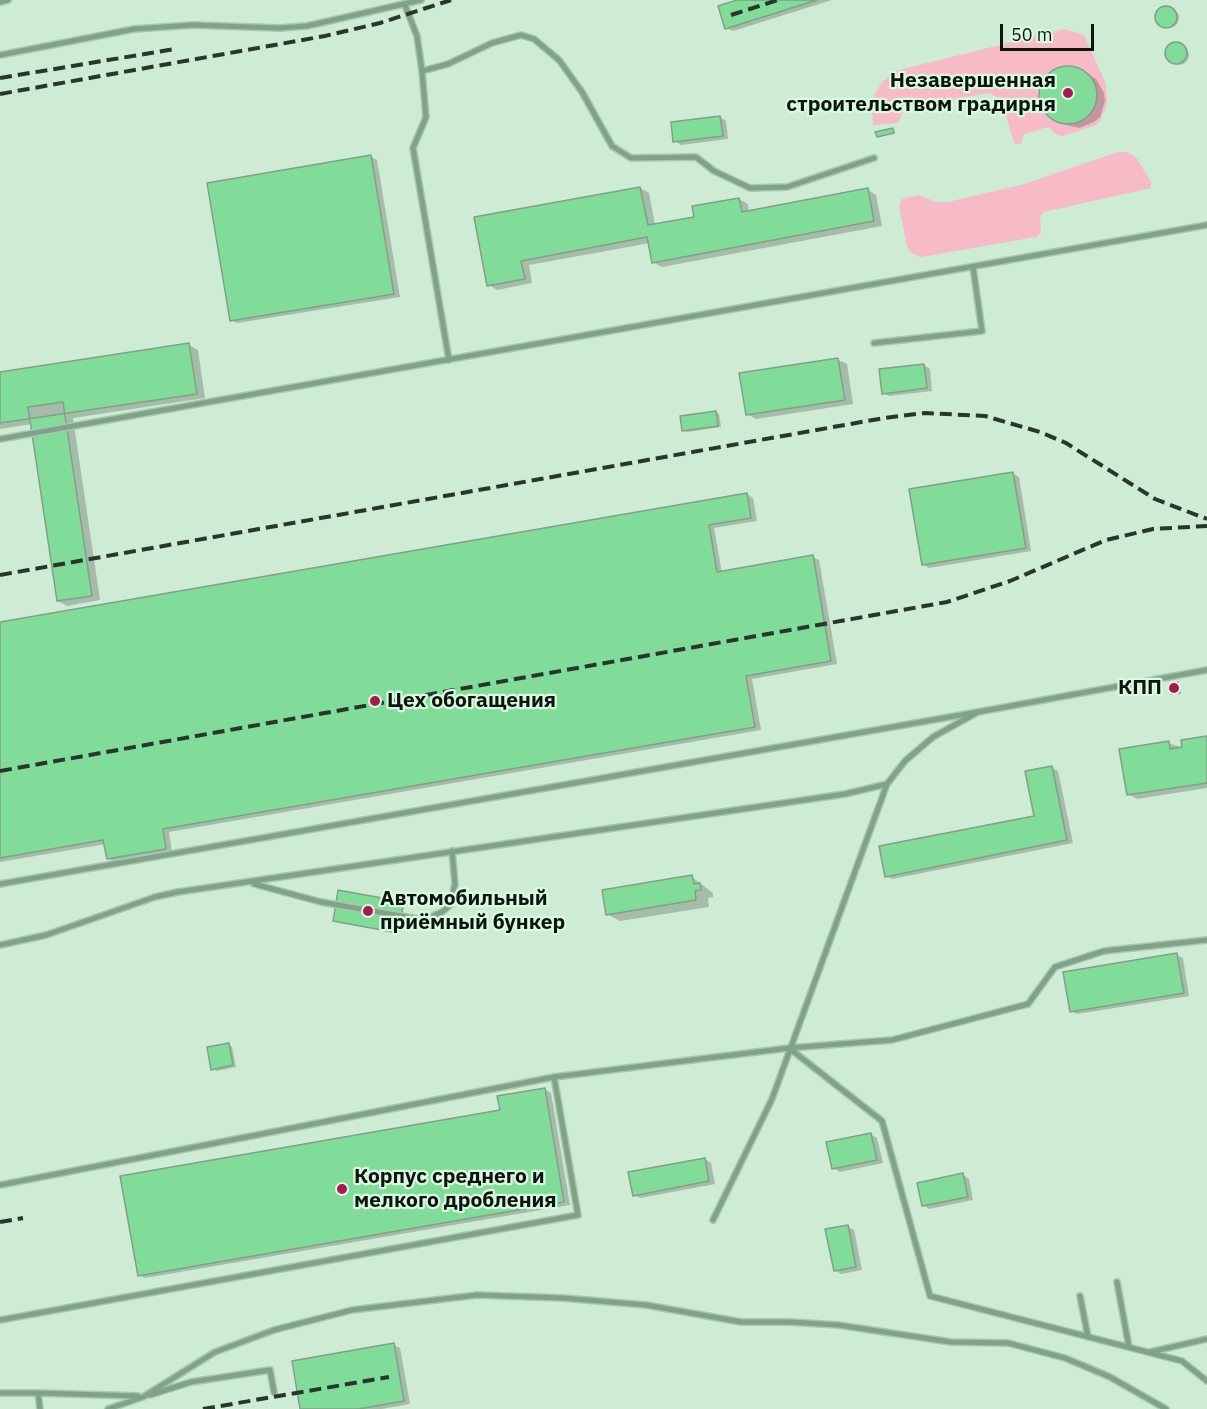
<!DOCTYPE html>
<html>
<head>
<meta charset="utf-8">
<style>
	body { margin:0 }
	#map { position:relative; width:1207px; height:1409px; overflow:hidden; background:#cdecd3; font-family:"IBM Plex Sans",sans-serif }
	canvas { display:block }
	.scale { position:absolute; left:1000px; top:24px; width:94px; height:27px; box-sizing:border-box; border:3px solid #0c160e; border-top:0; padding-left:8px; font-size:18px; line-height:21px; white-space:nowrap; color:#0c160e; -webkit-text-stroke:4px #dbf9e1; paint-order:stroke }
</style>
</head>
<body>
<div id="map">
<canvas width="1207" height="1409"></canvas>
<div class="scale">50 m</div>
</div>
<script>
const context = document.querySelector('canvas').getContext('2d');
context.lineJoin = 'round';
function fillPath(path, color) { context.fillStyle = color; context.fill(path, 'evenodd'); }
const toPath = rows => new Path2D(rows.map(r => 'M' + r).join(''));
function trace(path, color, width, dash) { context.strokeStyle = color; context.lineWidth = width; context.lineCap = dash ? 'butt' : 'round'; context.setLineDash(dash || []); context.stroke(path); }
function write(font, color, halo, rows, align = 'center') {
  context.font = font + ' "IBM Plex Sans",sans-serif'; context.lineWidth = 4.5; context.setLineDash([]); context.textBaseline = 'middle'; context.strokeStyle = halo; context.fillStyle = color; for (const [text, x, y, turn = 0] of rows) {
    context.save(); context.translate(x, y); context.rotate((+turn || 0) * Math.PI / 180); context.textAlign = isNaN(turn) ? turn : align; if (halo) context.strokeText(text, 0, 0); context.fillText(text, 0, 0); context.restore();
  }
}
const green = toPath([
	[1064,29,1084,35,1106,84,1107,104,1100,121,1096,125,1063,136,1057,135,1049,127,1024,134,1021,144,1015,144,1000,99,989,93,912,106,904,109,898,123,873,125,872,104,875,94,882,82,895,71],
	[1063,66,1080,68,1093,79,1096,87,1097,96,1091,112,1085,118,1069,124,1053,119,1041,107,1039,98,1042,81,1047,74],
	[1118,152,1127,152,1136,157,1151,182,1151,188,1044,212,1040,217,1041,233,1036,237,921,257,913,254,907,247,899,206,902,199,919,195,936,202,948,202,1024,184]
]);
const shadow = toPath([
	[742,0,832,0,733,31,726,28],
	'1159 18a10 10 0 1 1 20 0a10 10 0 1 1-20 0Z',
	'1169 55a10 10 0 1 1 20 0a10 10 0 1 1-20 0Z',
	[1063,68,1079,70,1089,75,1096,79,1104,93,1105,101,1100,117,1094,122,1079,128,1063,124,1043,106,1041,98,1043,82,1048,75],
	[720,117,726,121,728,139,681,145,675,141],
	[371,157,377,160,400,297,237,323,231,320],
	[640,188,649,193,655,225,696,218,739,199,748,204,749,212,868,190,876,195,882,226,662,267,653,262,650,243,529,265,532,283,497,290,489,285,476,219],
	[189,345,198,350,205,398,73,418,100,600,67,606,58,601,32,424,0,429,0,373],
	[838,360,847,364,853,404,756,419,747,414],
	[924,365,930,369,932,391,889,396,883,393],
	[716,412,719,414,721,427,687,432,683,430],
	[1013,474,1019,477,1031,551,929,568,923,564],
	[747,494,753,498,757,521,714,528,722,573,813,557,819,560,837,664,752,679,761,730,169,832,172,852,114,862,108,858,106,844,0,862,0,623],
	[1207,737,1207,788,1137,799,1128,794,1168,743,1183,748],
	[1052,768,1058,771,1073,843,892,879,886,876,1036,817],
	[692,877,713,893,713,897,708,898,709,907,620,921,607,914],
	[404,903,400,932,336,921],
	[1177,955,1183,958,1189,996,1077,1014,1071,1011],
	[228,1045,232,1047,236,1067,217,1071,213,1069],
	[544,1089,551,1093,570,1205,145,1278,139,1275,501,1111],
	[871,1135,877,1138,883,1163,840,1172,833,1168],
	[705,1159,711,1163,715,1184,640,1198,634,1195],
	[963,1175,969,1179,973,1200,929,1209,923,1205],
	[847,1226,854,1230,862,1270,841,1274,835,1270],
	[394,1345,400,1348,410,1404,382,1409,302,1409]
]);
const building = toPath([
	[737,0,817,0,725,29,718,6,737,0],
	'1155 17a11 11 0 1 1 22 0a11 11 0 1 1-22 0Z',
	'1165 53a11 11 0 1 1 22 0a11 11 0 1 1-22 0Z',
	'1039 95a29 29 0 1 1 58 0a29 29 0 1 1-58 0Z',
	[720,116,723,136,673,142,671,122,720,116],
	[893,128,894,133,877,137,875,132,893,128],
	[371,155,394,294,230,321,207,183,371,155],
	[640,187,648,225,694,217,692,206,739,198,742,212,868,188,874,221,652,263,647,237,521,261,525,279,487,286,474,217,640,187],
	[189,343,197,394,0,423,0,372,189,343],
	[838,358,845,400,746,415,739,373,838,358],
	[924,364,927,388,882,394,879,369,924,364],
	[63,402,92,596,57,601,28,407,63,402],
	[716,411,718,426,682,431,680,416,716,411],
	[1013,472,1026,548,922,565,909,489,1013,472],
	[747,493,751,518,709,525,717,572,813,555,831,661,746,676,755,727,163,829,166,849,107,859,103,840,0,858,0,622,747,493],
	[1178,682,1180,693,1171,694,1169,684,1178,682],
	[1207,736,1207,783,1127,795,1119,749,1169,741,1170,749,1182,747,1181,740,1207,736],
	[1052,766,1067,840,885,877,879,846,1034,816,1025,771,1052,766],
	[692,875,694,884,700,883,701,890,695,891,696,900,606,915,602,890,692,875],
	[338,890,404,902,398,933,333,921,338,890],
	[1177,953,1184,993,1070,1012,1063,972,1177,953],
	[229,1043,233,1065,211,1070,207,1047,229,1043],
	[545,1088,564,1202,138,1276,120,1176,500,1110,497,1096,545,1088],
	[871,1133,877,1160,832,1169,826,1142,871,1133],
	[705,1158,709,1181,633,1196,628,1172,705,1158],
	[963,1173,968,1197,922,1206,917,1183,963,1173],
	[848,1225,856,1267,834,1271,825,1229,848,1225],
	[394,1343,404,1401,359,1409,300,1409,292,1361,394,1343]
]);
const lane = toPath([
	[0,2,8,0],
	[405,5,417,36,422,71],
	[0,55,134,29,193,25,279,28,307,26,421,0],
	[874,343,982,331,973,267],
	[449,360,413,148,426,117,422,71,448,64,492,43,521,35,534,39,559,60,582,92,612,146,631,158,696,157,714,171,750,188,787,187,874,158],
	[0,439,1207,225],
	[0,884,978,712],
	[254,884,321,902,424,920,442,912,450,905,455,884,452,851],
	[0,945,46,935,155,897,178,892,845,794,887,784],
	[789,1048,882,1121,930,1296,1182,1361,1207,1381],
	[0,1185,554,1077,789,1048,892,1040,1028,1004,1055,967,1104,951,1207,940],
	[713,1220,772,1099,887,784,905,761,933,737,978,712,1207,670],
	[1117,1282,1129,1347],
	[1080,1296,1088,1337],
	[0,1320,578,1215,554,1077],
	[1150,1352,1207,1339],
	[0,1393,38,1393,40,1409],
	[38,1393,138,1396],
	[150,1395,191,1382,270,1370,274,1392],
	[108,1409,143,1397,215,1352,274,1330,352,1310,477,1295,563,1298,646,1305,741,1322,789,1322,838,1325,951,1342,1008,1343,1065,1358,1110,1377,1166,1409]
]);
const rail = toPath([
	[731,15,778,0],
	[0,78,175,49],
	[0,94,325,36,380,23,451,0],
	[0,575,884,418,925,413,985,416,1040,432,1066,443,1155,499,1207,519],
	[0,771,947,602,1010,581,1106,540,1153,529,1207,526],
	[0,1222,23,1218],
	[203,1409,389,1377]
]);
const markers = [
	[1068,93,6,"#aa1850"],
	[1174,688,6,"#aa1850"],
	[375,701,6,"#aa1850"],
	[368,911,6,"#aa1850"],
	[342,1189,6,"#aa1850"]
];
const poiNames = [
	["Незавершенная",1056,81,"right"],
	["строительством градирня",1056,105,"right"],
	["КПП",1162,688,"right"],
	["Цех обогащения",387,701],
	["Автомобильный",380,899],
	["приёмный бункер",380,923],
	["Корпус среднего и",354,1177],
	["мелкого дробления",354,1201]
];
fillPath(green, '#f6bbc7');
fillPath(shadow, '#0003');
fillPath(building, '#81dc99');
trace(building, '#829f88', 1.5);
trace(lane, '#aac5b0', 8);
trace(lane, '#7fa387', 5);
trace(rail, '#29362c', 4, [12, 6]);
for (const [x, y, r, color] of markers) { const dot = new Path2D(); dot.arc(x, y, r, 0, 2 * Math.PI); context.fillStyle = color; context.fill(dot); trace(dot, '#dbf9e1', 2); }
write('bold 21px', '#0c160e', '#dbf9e1', poiNames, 'left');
</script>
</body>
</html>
